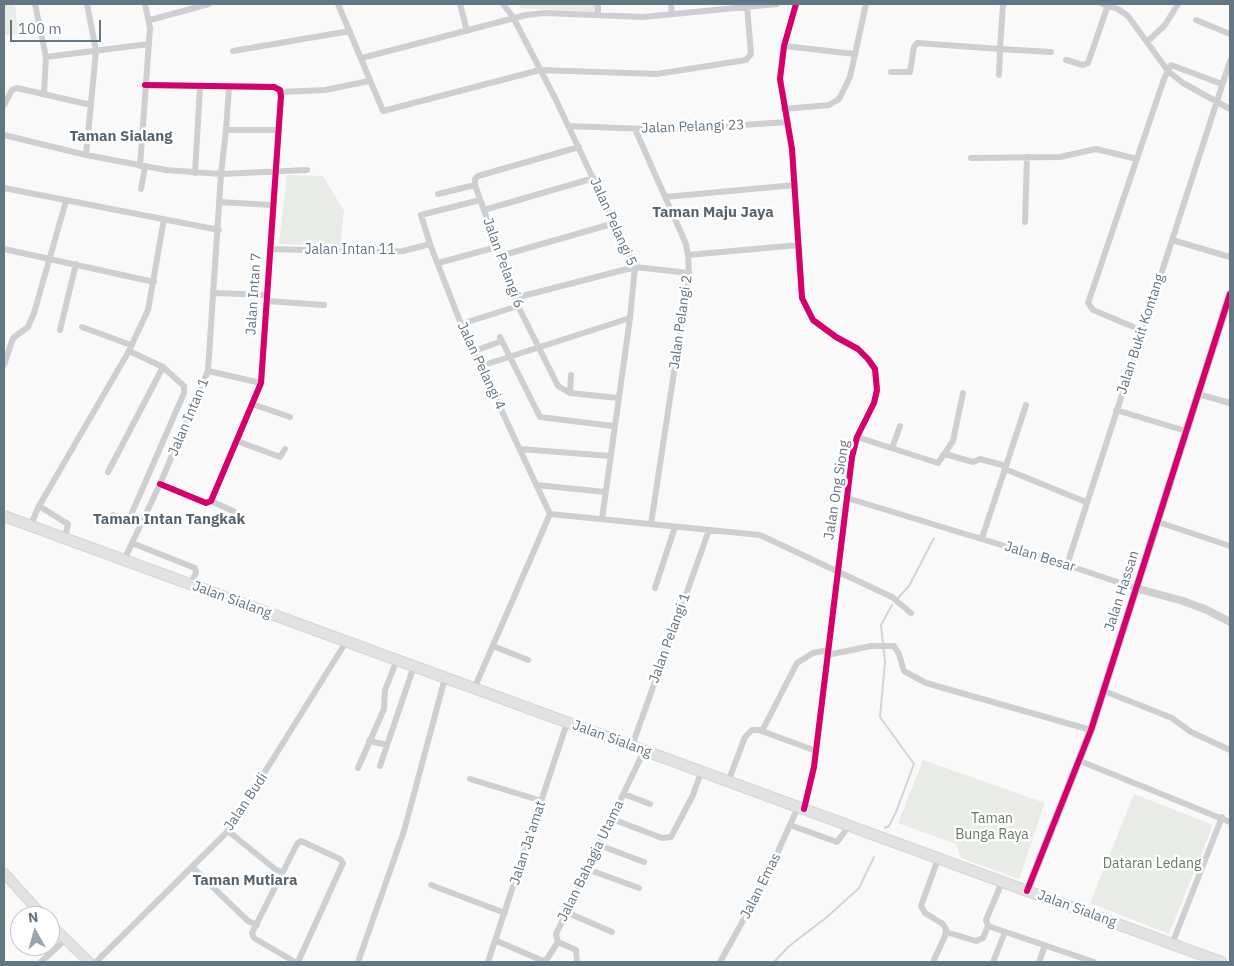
<!DOCTYPE html>
<html>
<head>
<meta charset="utf-8">
<style>
	body { margin:0 }
	#map { position:relative; width:1234px; height:966px; overflow:hidden; background:#f9f9f9; font-family:"IBM Plex Sans",sans-serif }
	canvas { display:block }
	.frame { position:absolute; inset:0; border:5px solid #657683; pointer-events:none }
	.north { position:absolute; left:10px; top:906px; width:50px; height:50px; box-sizing:border-box; background:#fff; border:1px solid #c1c8cd; border-radius:50%; rotate:353deg; font-size:14px; font-weight:700; line-height:20px; text-align:center; color:#657683 }
	.north::after { content:''; display:block; margin:auto; width:18px; height:22px; background:#99a4ac; clip-path:polygon(50% 0,100% 100%,50% 72%,0 100%) }
	.scale { position:absolute; left:10px; top:20px; width:91px; height:22px; box-sizing:border-box; border:2px solid #657683; border-top:0; padding-left:6px; font-size:15px; line-height:18px; white-space:nowrap; color:#657683; -webkit-text-stroke:4px #fff; paint-order:stroke }
</style>
</head>
<body>
<div id="map">
<canvas width="1234" height="966"></canvas>
<div class="frame"></div>
<div class="north">N</div>
<div class="scale">100 m</div>
</div>
<script>
const context = document.querySelector('canvas').getContext('2d');
context.lineJoin = 'round';
function fillPath(path, color) { context.fillStyle = color; context.fill(path, 'evenodd'); }
const toPath = rows => new Path2D(rows.map(r => 'M' + r).join(''));
function trace(path, color, width, dash) { context.strokeStyle = color; context.lineWidth = width; context.lineCap = dash ? 'butt' : 'round'; context.setLineDash(dash || []); context.stroke(path); }
function write(font, color, halo, rows, align = 'center') {
  context.font = font + ' "IBM Plex Sans",sans-serif'; context.lineWidth = 5; context.setLineDash([]); context.textBaseline = 'middle'; context.strokeStyle = halo; context.fillStyle = color; for (const [text, x, y, turn = 0] of rows) {
    context.save(); context.translate(x, y); context.rotate((+turn || 0) * Math.PI / 180); context.textAlign = isNaN(turn) ? turn : align; if (halo) context.strokeText(text, 0, 0); context.fillText(text, 0, 0); context.restore();
  }
}
const green = toPath([
	[4,4,15,4,18,34,4,35],
	[518,4,595,4,595,12,521,8],
	[287,175,323,176,344,211,340,246,279,244],
	[923,760,1045,803,1019,879,961,858,956,844,898,823],
	[1134,794,1213,825,1169,934,1090,903]
]);
const stream = toPath([
	[897,599,909,586,934,538],
	[885,828,889,826,896,812,914,764,880,717,885,662,881,625,892,605],
	[774,962,788,947,827,917,859,888,874,857]
]);
const minor = toPath([
	[35,4,46,57,44,93],
	[338,4,383,111,540,70,657,74,746,60,751,54,747,6],
	[460,4,467,31],
	[503,4,513,17,555,98,635,267,630,318,602,519],
	[671,4,672,13],
	[796,4,784,46,780,79,792,149,802,298,813,320,836,337,858,349,868,359,875,369,877,390,874,403,857,437,852,457,814,767,804,809],
	[1102,4,1118,9,1128,16,1168,71,1183,83,1230,109],
	[598,15,598,4],
	[150,20,209,4],
	[1196,20,1230,34],
	[1147,42,1165,25,1178,4],
	[784,46,855,54],
	[233,51,350,31],
	[46,57,149,44],
	[362,58,526,15,545,13,643,17,777,4],
	[1066,60,1083,65,1088,63,1108,5],
	[891,72,910,72,914,47,917,43,1000,49,1003,4],
	[999,75,1000,49,1051,52],
	[145,85,274,87,280,90,281,96,261,383,211,501,206,503,160,484],
	[229,88,226,130,277,130],
	[281,92,325,90,369,81],
	[4,105,12,90,17,88,91,105],
	[784,109,829,105,839,99,850,77,866,4],
	[569,126,670,130,787,122],
	[635,129,686,244,688,255,689,273,651,524],
	[4,135,86,155,166,170,221,174,307,170],
	[579,147,478,176,475,179,475,185,518,306,558,386,570,393,618,398],
	[86,155,96,51,87,4],
	[971,158,1060,157,1096,149,1137,159],
	[140,166,150,28,145,4],
	[195,173,200,87],
	[4,188,219,230],
	[141,189,145,167],
	[438,194,475,185],
	[665,197,795,185],
	[480,200,421,215,430,244,461,324,550,514],
	[220,202,272,205],
	[484,210,594,178],
	[1025,222,1027,157],
	[1172,240,1230,257],
	[4,249,154,282],
	[270,249,381,252,403,251,430,244],
	[688,255,799,245],
	[500,256,615,223],
	[438,263,497,247],
	[214,293,267,295],
	[515,298,635,267,689,273],
	[267,301,324,305],
	[461,324,518,306],
	[82,327,131,345],
	[60,330,76,264],
	[1143,331,1093,310,1088,303,1164,79,1171,65,1222,84],
	[500,337,540,417,613,426],
	[474,351,502,341],
	[4,365,13,338,28,327,34,313,66,201],
	[481,366,630,318],
	[208,371,261,383],
	[570,393,571,375],
	[1198,394,1230,403],
	[252,404,290,417],
	[1116,410,1186,431],
	[857,437,938,463,953,441,963,393],
	[237,441,280,457,285,449],
	[892,448,900,426],
	[520,449,610,456],
	[945,454,973,462,980,459,1006,466],
	[1005,469,1026,405],
	[108,472,163,367,129,351],
	[537,485,605,492],
	[847,498,1067,565,1135,588],
	[211,501,235,512],
	[39,506,68,524,65,538],
	[550,514,760,535,892,597,911,613],
	[113,515,125,519,131,515,184,393,184,386,163,367],
	[1158,522,1230,546],
	[30,526,39,506,129,351,148,310,164,219],
	[982,538,1005,469,1086,502],
	[132,543,195,568,196,573,190,585],
	[124,560,160,484,208,371,221,174,226,130],
	[1067,565,1230,61],
	[655,588,675,527],
	[493,646,528,660],
	[827,655,871,646,894,646,899,654,904,671,926,683,1091,730],
	[474,689,550,514],
	[1104,691,1172,718,1191,732,1230,750],
	[762,731,797,663,813,653,828,650],
	[369,741,387,745],
	[632,746,709,530],
	[1080,761,1230,822],
	[380,766,414,666],
	[358,768,384,709,385,690,397,660],
	[470,779,542,801],
	[728,782,745,737,752,730,759,730,816,751],
	[624,794,650,804],
	[612,819,662,838,671,837,693,795,701,772],
	[790,825,837,842,849,826],
	[228,831,275,869,282,873],
	[599,845,644,862],
	[192,867,248,921,257,925],
	[587,869,639,888],
	[1002,882,986,920,988,926,1094,962],
	[431,885,505,913],
	[566,912,612,932],
	[946,932,976,941,983,938,988,926],
	[497,941,543,961,547,959,558,942],
	[1172,944,1222,817],
	[41,962,65,940],
	[96,962,228,831,346,642],
	[295,962,254,938,252,933,297,844,301,841,340,859,343,863,298,962],
	[358,962,404,831,445,678],
	[488,962,567,723],
	[577,962,576,950,558,942,556,934,644,751],
	[720,962,763,885,798,807],
	[933,962,945,936,946,929,943,924,925,913,921,906,938,859],
	[993,962,1005,932],
	[1039,962,1045,945]
]);
const tertiary = toPath([
	[1135,588,1183,601,1207,610,1230,622],
	[1027,891,1091,730,1230,294]
]);
const secondary = toPath([
	[4,873,43,916],
	[50,924,89,962]
]);
const primary = toPath([
	[4,516,1221,962]
]);
const cycleway = toPath([
	[796,4,784,46,780,79,792,149,802,298,813,320,836,337,858,349,868,359,875,369,877,390,874,403,857,437,852,457,814,767,804,809],
	[145,85,274,87,280,90,281,96,261,383,211,501,206,503,160,484],
	[1027,891,1091,730,1230,294]
]);
const streetNames = [
	["Jalan Pelangi 23",693,127,-2],
	["Jalan Pelangi 5",613,222,66],
	["Jalan Intan 11",350,250],
	["Jalan Pelangi 6",503,263,70],
	["Jalan Intan 7",254,294,-86],
	["Jalan Pelangi 2",681,322,-82],
	["Jalan Bukit Kontang",1141,334,-72],
	["Jalan Pelangi 4",481,366,65],
	["Jalan Intan 1",189,417,-67],
	["Jalan Ong Siong",837,490,-81],
	["Jalan Besar",1040,557,17],
	["Jalan Hassan",1122,591,-72],
	["Jalan Sialang",232,600,20],
	["Jalan Pelangi 1",670,638,-70],
	["Jalan Sialang",612,739,20],
	["Jalan Budi",246,802,-56],
	["Jalan Ja'amat",528,843,-72],
	["Jalan Bahagia Utama",591,861,-64],
	["Jalan Emas",761,886,-63],
	["Jalan Sialang",1077,909,20]
];
const parkNames = [
	["Taman",992,819],
	["Bunga Raya",992,835],
	["Dataran Ledang",1152,864]
];
const neighbourhoodNames = [
	["Taman Sialang",121,137],
	["Taman Maju Jaya",713,213],
	["Taman Intan Tangkak",169,520],
	["Taman Mutiara",245,881]
];
fillPath(green, '#e8ebe6');
trace(stream, '#ced6d9', 2);
trace(secondary, '#d5d6d7', 11);
trace(primary, '#d5d6d7', 12);
trace(minor, '#cecfd0', 6);
trace(tertiary, '#cecfd0', 8);
trace(secondary, '#e1e2e2', 9);
trace(primary, '#e1e2e2', 10);
trace(cycleway, '#d6006c', 6);
write('14px', '#657683', '#fff', streetNames);
write('14px', '#687a64', '#fff', parkNames);
write('bold 15px', '#57646e', '#fff', neighbourhoodNames);
</script>
</body>
</html>
